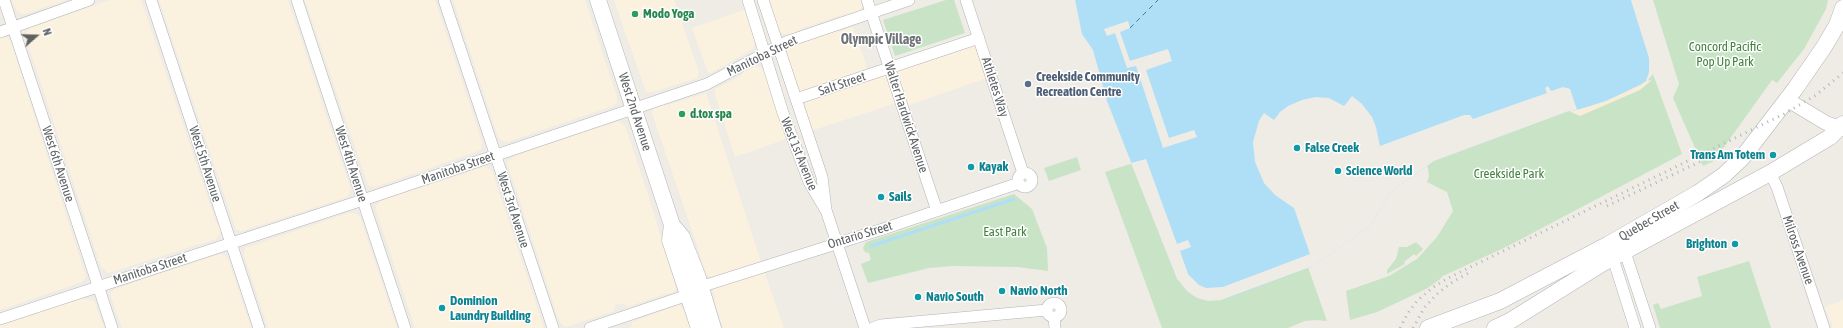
<!DOCTYPE html>
<html>
<head>
<meta charset="utf-8">
<style>
	body { margin:0 }
	#map { position:relative; width:1843px; height:328px; overflow:hidden; background:#efece6; font-family:"Asap Condensed",sans-serif }
	canvas { display:block }
	.north { position:absolute; left:16px; top:16px; width:40px; height:40px; -webkit-text-stroke:3px #fff; paint-order:stroke; rotate:70deg; font-size:11px; font-weight:700; line-height:16px; text-align:center; color:#5e6265 }
	.north::after { content:''; display:block; margin:auto; width:14px; height:18px; background:#5e6265; clip-path:polygon(50% 0,100% 100%,50% 72%,0 100%) }
</style>
</head>
<body>
<div id="map">
<canvas width="1843" height="328"></canvas>
<div class="north">N</div>
</div>
<script>
const context = document.querySelector('canvas').getContext('2d');
context.lineJoin = 'round';
function fillPath(path, color) { context.fillStyle = color; context.fill(path, 'evenodd'); }
const toPath = rows => new Path2D(rows.map(r => 'M' + r).join(''));
function trace(path, color, width, dash) { context.strokeStyle = color; context.lineWidth = width; context.lineCap = dash ? 'butt' : 'round'; context.setLineDash(dash || []); context.stroke(path); }
function write(font, color, halo, rows, align = 'center') {
  context.font = font + ' "Asap Condensed",sans-serif'; context.lineWidth = 3; context.setLineDash([]); context.textBaseline = 'middle'; context.strokeStyle = halo; context.fillStyle = color; for (const [text, x, y, turn = 0] of rows) {
    context.save(); context.translate(x, y); context.rotate((+turn || 0) * Math.PI / 180); context.textAlign = isNaN(turn) ? turn : align; if (halo) context.strokeText(text, 0, 0); context.fillText(text, 0, 0); context.restore();
  }
}
const commercial = toPath([
	[12,0,66,0,25,14,22,14,16,10],
	[110,0,141,0,216,222,221,228,221,232,216,239,108,273,101,267,25,35,30,28],
	[159,0,288,0,350,187,350,192,347,197,242,231,236,230],
	[305,0,435,0,482,142,481,150,375,187,368,185],
	[453,0,585,0,617,97,617,102,613,106,507,142,502,141,498,137],
	[614,0,674,0,699,72,697,78,653,92,646,92],
	[768,0,863,0,863,2,862,7,857,12,848,13,802,28,794,34,787,34,781,33,777,27],
	[744,10,748,12,755,40,753,49,711,73,708,72,692,28],
	[853,27,868,71,800,92,786,55,788,50,796,44,834,30,839,32],
	[4,36,8,38,11,43,86,277,82,282,0,310,0,37],
	[973,46,976,47,987,78,906,106,896,71],
	[754,66,760,67,765,72,789,138,735,157,715,94,715,89,741,76,746,69],
	[883,75,886,75,896,103,811,131,804,107,806,101],
	[706,93,760,259,760,262,714,278,707,275,652,113,655,106,662,104,668,105],
	[619,121,625,126,650,201,675,284,676,289,673,293,665,294,627,307,622,303,615,305,614,311,566,327,559,321,507,162,515,156],
	[484,167,488,168,492,171,544,328,415,328,376,210,376,206,380,201],
	[348,213,355,213,360,217,397,328,268,328,244,255,245,248],
	[220,254,226,256,229,262,251,328,122,328,111,297,111,293,115,289],
	[764,272,784,328,723,328,715,302,713,289],
	[77,298,88,299,94,301,104,328,0,328,0,324],
	[1843,300,1843,328,1833,328,1825,307],
	[679,305,683,309,690,328,628,328,631,327,632,322]
]);
const green = toPath([
	[946,0,954,0,965,33,895,56,883,20],
	[1653,0,1828,0,1826,9,1804,49,1777,83,1772,80,1714,161,1703,166,1673,98,1679,84],
	[1653,74,1682,154,1508,246,1443,276,1439,280,1426,289,1377,312,1350,320,1346,291,1389,276,1417,259,1437,237,1453,211,1447,192,1427,182,1429,176,1426,155,1645,84],
	[1077,157,1081,170,1049,181,1044,168],
	[1146,159,1304,256,1327,321,1315,320,1305,321,1288,328,1162,328,1105,172],
	[1014,194,1032,209,1047,248,1048,271,1017,267,952,266,929,268,868,283,861,264,871,260,869,253,865,252,863,248,866,242],
	[1416,242,1423,249,1416,256,1414,254,1404,262,1405,264,1387,274,1387,270,1396,259,1399,247,1407,247],
	[1749,261,1771,328,1660,328,1653,305,1658,303,1661,309,1702,296,1697,277]
]);
const sand = toPath([
	[1621,0,1632,0,1649,58,1649,72,1646,81,1652,80,1640,90,1580,116,1569,111]
]);
const water = toPath([
	[1075,0,1631,0,1649,58,1649,72,1646,81,1640,85,1606,101,1577,110,1569,111,1434,161,1392,191,1370,226,1313,266,1231,297,1208,301,1197,298,1188,292,1177,279,1173,269,1107,101,1093,50,1082,34]
]);
const pier = toPath([
	[1128,21,1130,28,1120,32,1130,61,1168,49,1172,61,1146,70,1169,138,1194,130,1197,137,1163,148,1136,66,1127,68,1115,33,1107,36,1104,29],
	[1548,86,1551,91,1563,87,1570,89,1577,110,1569,111,1434,161,1392,191,1370,226,1313,266,1221,300,1208,301,1197,298,1188,292,1177,279,1131,163,1146,159,1177,244,1188,240,1191,247,1180,251,1188,274,1199,285,1206,288,1223,287,1310,254,1294,208,1275,195,1264,183,1255,162,1253,142,1259,121,1264,113,1274,120,1280,112,1288,106,1302,100,1316,97,1329,98,1344,106,1352,96,1362,104,1372,117,1376,127,1380,146,1464,115,1470,115,1473,119,1547,93,1545,88]
]);
const stream = toPath([
	[871,246,1014,199]
]);
const ferry = toPath([
	[1130,28,1158,0]
]);
const minor = toPath([
	[4,0,112,328],
	[151,0,259,328],
	[297,0,405,328],
	[444,0,553,328],
	[748,0,783,113,809,182,825,209],
	[763,0,822,177,826,210,865,328],
	[867,0,937,211],
	[966,0,1023,173],
	[0,32,89,0],
	[796,99,979,38],
	[1770,173,1777,187,1824,328],
	'1018 180a7 7 0 1 1 14 0a7 7 0 1 1-14 0Z',
	[1623,246,1650,328],
	[1611,252,1635,328],
	[700,287,883,229,1019,183],
	'1047 310a7 7 0 1 1 14 0a7 7 0 1 1-14 0Z',
	[1054,317,1055,328],
	[0,319,375,196,707,84,786,42,909,0],
	[590,328,688,295],
	[873,328,881,325,1047,310]
]);
const tertiary = toPath([
	[1786,99,1826,123,1843,129]
]);
const secondary = toPath([
	[598,0,672,225,670,240,699,328],
	[672,225,682,237,698,278,713,328],
	[1428,328,1500,301,1609,244,1698,193,1724,175,1742,158,1795,89,1824,47,1837,25,1843,8],
	[1495,328,1510,321,1603,263,1770,173,1830,137,1843,124]
]);
const rail = toPath([
	[1607,206,1708,158],
	[1400,328,1408,313,1417,301,1432,288,1448,278,1784,114,1816,95,1843,73],
	[1413,328,1424,308,1437,294,1451,283,1472,271]
]);
const markers = [
	[635,14,4,"#2e9e5b"],
	[1028,84,4,"#5c6f8a"],
	[682,114,4,"#2e9e5b"],
	[1297,148,4,"#0f9aa8"],
	[1773,155,4,"#0f9aa8"],
	[971,167,4,"#0f9aa8"],
	[1338,171,4,"#0f9aa8"],
	[881,197,4,"#0f9aa8"],
	[1735,244,4,"#0f9aa8"],
	[1002,291,4,"#0f9aa8"],
	[918,297,4,"#0f9aa8"],
	[442,308,4,"#0f9aa8"]
];
const leisureNames = [
	["Modo Yoga",643,14],
	["d.tox spa",690,114]
];
const parkNames = [
	["Concord Pacific",1725,47],
	["Pop Up Park",1725,62],
	["Creekside Park",1509,174],
	["East Park",1005,232]
];
const streetNames = [
	["Manitoba Street",762,56,-26],
	["Salt Street",842,84,-19],
	["Athletes Way",995,87,72],
	["West 2nd Avenue",635,112,72],
	["Walter Hardwick Avenue",906,117,72],
	["West 1st Avenue",799,154,68],
	["West 6th Avenue",58,164,72],
	["West 5th Avenue",205,164,72],
	["West 4th Avenue",351,164,72],
	["Manitoba Street",458,168,-19],
	["West 3rd Avenue",513,210,72],
	["Quebec Street",1649,221,-30],
	["Ontario Street",860,235,-17],
	["Milross Avenue",1798,250,71],
	["Manitoba Street",150,269,-18]
];
const serviceNames = [
	["Creekside Community",1036,77],
	["Recreation Centre",1036,92]
];
const cultureNames = [
	["False Creek",1305,148],
	["Trans Am Totem",1765,155,"right"],
	["Kayak",979,167],
	["Science World",1346,171],
	["Sails",889,197],
	["Brighton",1727,244,"right"],
	["Navio North",1010,291],
	["Navio South",926,297],
	["Dominion",450,301],
	["Laundry Building",450,316]
];
const neighbourhoodNames = [
	["Olympic Village",881,40]
];
fillPath(commercial, '#fbf1df');
fillPath(green, '#c9e3c6');
fillPath(sand, '#f7edd9');
fillPath(water, '#aedff7');
fillPath(pier, '#efece6');
trace(stream, '#aedff7', 3);
trace(ferry, '#467797', 1, [5, 4]);
trace(minor, '#b1b4b7', 12);
trace(tertiary, '#b1b4b7', 15);
trace(secondary, '#b3b6b9', 17);
trace(minor, '#fff', 11);
trace(tertiary, '#fff', 14);
trace(secondary, '#fff', 16);
trace(rail, '#b4b5b5', 3, [1, 5]);
for (const [x, y, r, color] of markers) { const dot = new Path2D(); dot.arc(x, y, r, 0, 2 * Math.PI); context.fillStyle = color; context.fill(dot); trace(dot, '#fff', 1.5); }
write('bold 13px', '#27864d', '#fff', leisureNames, 'left');
write('13px', '#43833f', '#fff', parkNames);
write('13px', '#5e6265', '#fff', streetNames);
write('bold 13px', '#4e5e75', '#fff', serviceNames, 'left');
write('bold 13px', '#0d838f', '#fff', cultureNames, 'left');
write('bold 14px', '#6f7477', '#fff', neighbourhoodNames);
</script>
</body>
</html>
